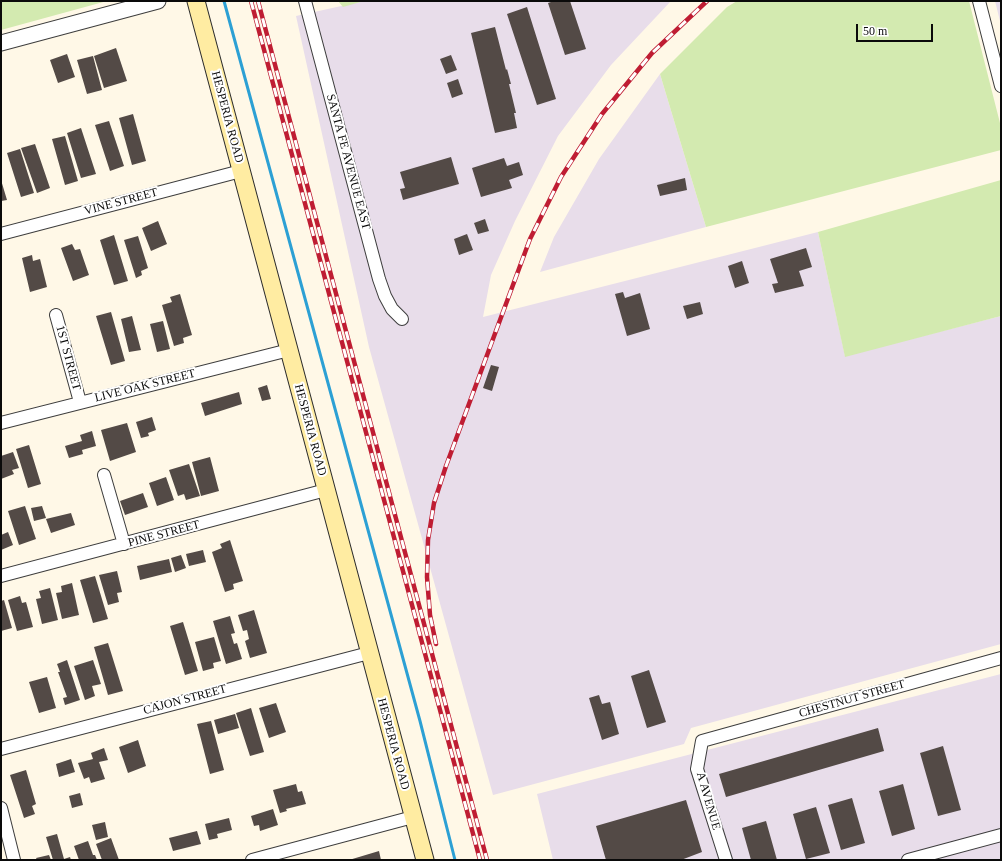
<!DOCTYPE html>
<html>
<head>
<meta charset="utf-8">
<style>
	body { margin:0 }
	#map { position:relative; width:1002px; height:861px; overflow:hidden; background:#fff8e7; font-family:"Times New Roman",serif }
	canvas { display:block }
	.frame { position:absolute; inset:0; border:2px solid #0a0a0a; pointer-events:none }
	.scale { position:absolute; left:856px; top:24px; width:77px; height:18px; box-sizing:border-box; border:2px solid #0a0a0a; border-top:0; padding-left:5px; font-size:12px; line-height:14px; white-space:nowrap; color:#0a0a0a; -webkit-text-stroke:3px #fff; paint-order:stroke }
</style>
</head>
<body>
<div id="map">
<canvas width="1002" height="861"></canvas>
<div class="frame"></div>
<div class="scale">50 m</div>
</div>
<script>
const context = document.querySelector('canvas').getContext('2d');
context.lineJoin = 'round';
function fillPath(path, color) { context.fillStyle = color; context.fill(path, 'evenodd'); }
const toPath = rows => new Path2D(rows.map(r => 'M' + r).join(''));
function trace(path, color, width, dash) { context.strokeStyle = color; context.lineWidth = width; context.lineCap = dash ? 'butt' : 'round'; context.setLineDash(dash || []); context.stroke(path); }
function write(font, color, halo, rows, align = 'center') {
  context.font = font + ' "Times New Roman",serif'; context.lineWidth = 4; context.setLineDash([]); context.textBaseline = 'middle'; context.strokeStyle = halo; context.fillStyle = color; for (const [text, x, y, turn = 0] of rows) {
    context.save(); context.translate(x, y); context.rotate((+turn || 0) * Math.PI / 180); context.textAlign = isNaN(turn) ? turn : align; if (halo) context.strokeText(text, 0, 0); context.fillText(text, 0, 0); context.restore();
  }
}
const industrial = toPath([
	[364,1,671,1,611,65,558,136,515,221,491,275,483,317,818,232,845,356,1001,316,1001,644,691,728,684,744,493,795,369,347,296,16],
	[995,1,1001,1,1001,25],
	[660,74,706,227,540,272,554,237,599,159],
	[1001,674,1001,860,553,860,537,794]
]);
const green = toPath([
	[1,1,107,1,1,30],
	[338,1,364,1,343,7],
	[737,1,969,1,1001,127,1001,150,706,227,660,74,727,7],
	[1001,180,1001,316,845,357,818,232]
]);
const stream = toPath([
	[224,1,420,721,455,860]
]);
const building = toPath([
	[554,1,570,1,586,49,565,55,548,3],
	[527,7,556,99,537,105,507,14],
	[495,27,506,70,507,69,511,84,509,84,516,113,514,113,517,128,495,133,471,33],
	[116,48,127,81,104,88,94,56],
	[67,54,75,77,58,83,50,60],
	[451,55,457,70,446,74,440,59],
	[93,56,102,90,87,94,77,60],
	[458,79,463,94,452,98,447,83],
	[133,114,146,161,132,165,119,118],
	[109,121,124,166,110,171,95,125],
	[81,128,96,174,81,178,67,133],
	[65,136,78,181,65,185,52,139],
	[35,144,50,188,37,193,21,148],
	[20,149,34,193,21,197,7,153],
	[451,157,459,184,403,200,400,189,405,188,400,172],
	[504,158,507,166,519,162,523,175,509,180,512,188,481,197,472,168],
	[685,178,687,190,660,196,657,185],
	[1,180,7,200,1,201],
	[485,219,489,231,478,234,474,223],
	[158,221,167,244,151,251,142,228],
	[467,234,473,250,459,255,454,239],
	[114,235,128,281,114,285,100,240],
	[138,236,148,268,141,271,142,275,136,278,124,240],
	[72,244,75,250,80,249,89,275,73,281,61,248],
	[806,248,812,267,799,271,804,286,775,293,772,284,778,283,770,259],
	[32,255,33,261,40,259,47,287,30,292,22,258],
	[742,261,749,283,735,288,728,266],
	[623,292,625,298,640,293,650,329,627,336,615,294],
	[180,294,192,335,183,338,184,343,174,346,162,305,172,302,170,297],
	[700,302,703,314,687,319,683,306],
	[111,312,125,361,111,365,96,316],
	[132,316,141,350,129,352,121,319],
	[163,321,170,349,157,352,150,324],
	[491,365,499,367,492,391,483,388],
	[267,385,271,399,262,401,258,388],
	[239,392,242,404,205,416,201,403],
	[152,417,156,430,148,433,149,436,141,438,136,422],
	[127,423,136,452,110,461,101,430],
	[92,431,96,446,82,450,83,454,69,458,65,446,82,441,80,435],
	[29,445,41,484,28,488,16,449],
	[13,452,19,468,12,470,14,474,1,479,1,456],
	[210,457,219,491,201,496,192,462],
	[189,464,200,496,186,500,184,494,178,496,169,470],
	[166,477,174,500,157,506,149,483],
	[143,493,148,507,125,515,120,501],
	[25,506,36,539,19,545,8,511],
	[42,506,46,518,34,521,31,508],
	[71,513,75,525,51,533,46,519],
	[8,532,13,545,1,550,1,535],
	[230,540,243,581,233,584,234,589,225,592,212,552,222,548,220,544],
	[203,550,206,562,189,566,186,554],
	[181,555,186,568,175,572,171,558],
	[169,559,172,572,140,580,137,566],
	[117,571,122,592,117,593,119,602,108,605,99,575],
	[95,576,108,619,93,623,80,580],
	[72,583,79,615,62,619,56,593,62,592,61,586],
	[50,588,58,620,42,624,36,599,41,598,39,591],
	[20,596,22,603,26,602,33,627,17,631,8,600],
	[4,600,12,628,1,631,1,601],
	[254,610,267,653,250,658,245,641,249,639,247,630,243,631,238,615],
	[230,616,235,633,231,634,234,644,237,643,242,659,226,664,213,621],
	[183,622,198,671,185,675,170,626],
	[214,637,221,661,213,663,214,668,203,671,195,642],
	[108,643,123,691,108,695,94,647],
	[67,660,80,700,65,705,63,698,67,697,58,672,60,672,57,664],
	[93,660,101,684,92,686,95,696,85,700,74,666],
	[649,670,666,722,647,728,631,676],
	[47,677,56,708,39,713,29,682],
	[599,695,602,704,610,702,619,734,602,740,589,698],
	[276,703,286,732,269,738,259,708],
	[251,708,264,752,250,756,236,713],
	[235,714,239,728,218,734,214,720],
	[211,721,224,770,210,774,197,724],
	[878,728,884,751,726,797,719,774],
	[138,740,146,766,128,773,119,747],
	[943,746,961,810,938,816,920,753],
	[104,748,108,760,99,762,105,779,91,783,89,777,84,779,78,763,93,759,91,753],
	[71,759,75,772,59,777,56,764],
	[26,770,36,804,32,806,35,814,24,818,10,775],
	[296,784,298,792,302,791,306,804,286,809,287,811,280,813,273,790],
	[903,784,915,829,892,836,879,791],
	[80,793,83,805,72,808,69,796],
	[852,798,865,843,841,850,828,805],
	[686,800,702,852,681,860,606,860,596,826],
	[816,807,830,853,806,859,793,814],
	[273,809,278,825,260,831,259,825,254,826,251,816],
	[229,818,232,830,217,834,218,838,209,840,205,824],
	[766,821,777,860,751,860,742,828],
	[105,822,108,837,96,840,92,825],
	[197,831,201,844,173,851,169,838],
	[57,834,64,859,70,857,71,860,53,860,46,837],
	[111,838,119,860,102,860,96,844],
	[88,841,93,855,95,855,97,860,79,860,74,846],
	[379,851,381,860,349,860],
	[49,855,51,860,37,860,36,858]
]);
const minor = toPath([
	[305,1,379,279,385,296,392,309,402,319],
	[979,1,1001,86],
	[1,234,241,171],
	[56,315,80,402],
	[1,423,289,350],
	[104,475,124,544],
	[1,576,326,490],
	[1,749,369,653],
	[1,808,14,860],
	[252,860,413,817],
	[726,860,697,769,702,741,1001,658],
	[908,860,1001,835]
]);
const tertiary = toPath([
	[1,43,158,1]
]);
const secondary = toPath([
	[196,1,425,860]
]);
const rail = toPath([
	[251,1,480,860],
	[258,1,487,860],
	[436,644,430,615,427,577,428,540,434,503,446,466,530,239,561,177,602,114,652,53,707,1]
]);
const streetNames = [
	["HESPERIA ROAD",227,117,75],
	["SANTA FE AVENUE EAST",348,162,75],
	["VINE STREET",121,202,-15],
	["1ST STREET",68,358,75],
	["LIVE OAK STREET",145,386,-14],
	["HESPERIA ROAD",310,430,75],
	["PINE STREET",164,534,-15],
	["CHESTNUT STREET",852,699,-16],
	["CAJON STREET",185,700,-15],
	["HESPERIA ROAD",393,744,75],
	["A AVENUE",708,801,74]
];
fillPath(industrial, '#e8ddea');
fillPath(green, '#d3eab0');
trace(stream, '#2ca0d4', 3);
fillPath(building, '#534a46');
trace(minor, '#3d3d3d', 14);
trace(tertiary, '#3d3d3d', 17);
trace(secondary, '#2c2c2c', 19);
trace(minor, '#fff', 12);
trace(tertiary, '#fff', 15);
trace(secondary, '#ffeca2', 17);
trace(rail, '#bf1d33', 4.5);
trace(rail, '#fff', 3, [9]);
write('12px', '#0a0a0a', '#fff', streetNames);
</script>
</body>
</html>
